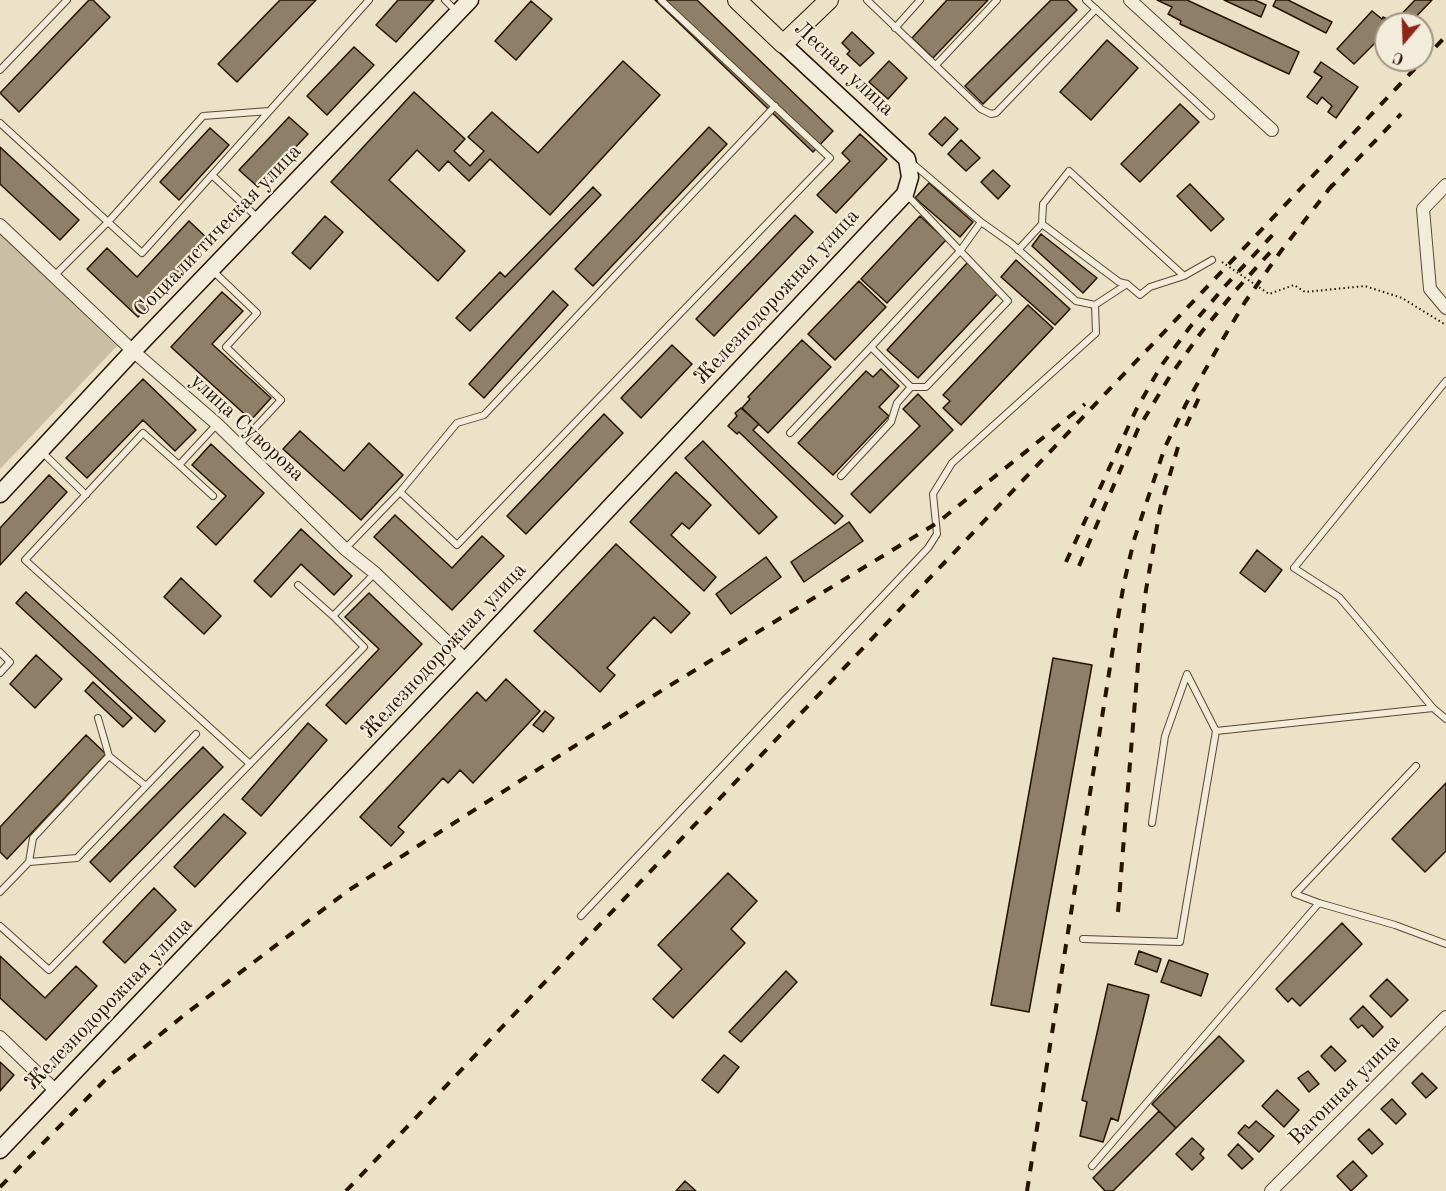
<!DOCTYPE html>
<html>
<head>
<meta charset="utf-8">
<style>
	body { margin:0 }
	#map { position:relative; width:1446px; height:1191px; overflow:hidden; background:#ece2c7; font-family:"Old Standard TT",serif }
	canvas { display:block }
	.north { position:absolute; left:1374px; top:12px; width:60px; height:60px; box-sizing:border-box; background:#f3ecdb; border:2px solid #a19584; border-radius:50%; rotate:199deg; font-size:16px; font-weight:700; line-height:24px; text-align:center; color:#261301 }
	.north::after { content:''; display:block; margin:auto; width:21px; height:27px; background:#8f2418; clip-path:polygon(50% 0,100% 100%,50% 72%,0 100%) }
</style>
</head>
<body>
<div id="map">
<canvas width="1446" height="1191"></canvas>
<div class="north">С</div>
</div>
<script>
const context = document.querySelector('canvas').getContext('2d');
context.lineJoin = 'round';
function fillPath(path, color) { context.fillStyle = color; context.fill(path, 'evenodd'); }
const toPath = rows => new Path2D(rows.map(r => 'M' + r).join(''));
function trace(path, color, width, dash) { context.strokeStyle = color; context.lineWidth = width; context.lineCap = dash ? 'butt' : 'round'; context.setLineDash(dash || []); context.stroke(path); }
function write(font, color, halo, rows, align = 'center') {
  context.font = font + ' "Old Standard TT",serif'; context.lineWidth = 4.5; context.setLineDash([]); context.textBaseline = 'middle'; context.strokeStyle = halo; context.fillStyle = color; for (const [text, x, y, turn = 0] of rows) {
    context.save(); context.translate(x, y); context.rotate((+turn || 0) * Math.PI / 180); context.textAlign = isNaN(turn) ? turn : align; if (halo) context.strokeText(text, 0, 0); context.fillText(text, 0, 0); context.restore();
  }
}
const green = toPath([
	[0,234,117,346,0,469]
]);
const building = toPath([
	[89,0,93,0,110,17,19,112,0,93,89,0],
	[280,0,316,0,237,82,218,64,280,0],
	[398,0,434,0,396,42,376,25,398,0],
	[655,0,697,0,833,131,813,152,655,0],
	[947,0,988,0,933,58,912,38,947,0],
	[1051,0,1067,0,1077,10,983,104,965,86,1051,0],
	[1157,0,1187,0,1299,52,1289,74,1180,24,1181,21,1168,14,1172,7,1157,0],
	[1224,0,1255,0,1266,5,1261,17,1224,0],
	[1276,0,1288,0,1332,22,1326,33,1273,6,1276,0],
	[1415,0,1432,0,1409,24,1392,24,1415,0],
	[531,1,552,19,516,60,495,41,531,1],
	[1372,11,1382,19,1383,17,1393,22,1386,24,1386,32,1354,64,1337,49,1372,11],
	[852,32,874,53,860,66,847,54,850,51,842,43,852,32],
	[1107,40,1138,68,1091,120,1060,92,1107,40],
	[354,47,374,65,327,115,307,96,354,47],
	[623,61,660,95,550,215,490,159,469,181,448,161,439,171,417,150,389,180,465,251,438,281,331,182,414,92,465,139,454,151,470,166,484,151,468,137,492,112,538,153,623,61],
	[889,61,907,78,888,99,869,82,889,61],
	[1321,62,1358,87,1336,118,1328,112,1332,106,1322,97,1317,104,1307,97,1322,77,1314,72,1321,62],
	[1180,104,1199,122,1140,182,1121,164,1180,104],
	[289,117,308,134,258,187,239,170,289,117],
	[945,117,958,129,942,146,929,134,945,117],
	[709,127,727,144,593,286,575,269,709,127],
	[210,128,229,145,179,200,160,182,210,128],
	[860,134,887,159,836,213,817,195,850,161,842,153,860,134],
	[961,140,980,158,966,171,948,154,961,140],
	[0,147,79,220,60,240,0,184,0,147],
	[993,170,1010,186,998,199,981,182,993,170],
	[929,183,973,222,960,237,915,198,929,183],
	[1190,184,1224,219,1211,231,1177,196,1190,184],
	[593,187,601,195,470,331,456,318,500,272,505,277,593,187],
	[795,215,813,232,714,336,696,319,795,215],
	[325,216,343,232,310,269,292,253,325,216],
	[920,216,946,240,887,303,861,279,920,216],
	[189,221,210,241,138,317,87,269,107,248,137,277,189,221],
	[1041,234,1097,278,1083,293,1032,246,1041,234],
	[1016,260,1070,309,1055,325,1001,277,1016,260],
	[968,262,998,293,918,378,887,350,968,262],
	[859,281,886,307,835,360,808,334,859,281],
	[553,291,568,305,484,398,469,384,553,291],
	[222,292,243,311,212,344,271,398,251,420,171,347,222,292],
	[1028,305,1053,328,961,425,943,408,950,401,943,395,1028,305],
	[802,340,831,367,768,433,742,408,750,399,748,397,802,340],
	[672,345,692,364,641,418,621,398,672,345],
	[881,369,899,386,879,407,889,416,833,475,798,443,866,371,873,377,881,369],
	[143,379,196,430,175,451,143,420,87,478,66,458,143,379],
	[918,394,953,430,870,513,851,494,920,426,903,409,918,394],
	[741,408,759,424,753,430,843,516,835,524,739,432,737,434,728,426,737,416,735,413,741,408],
	[604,414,623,433,526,534,507,516,604,414],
	[300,431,344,471,369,443,403,475,361,520,283,449,300,431],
	[703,441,777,517,759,534,685,458,703,441],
	[211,444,264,493,216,545,197,527,226,496,192,465,211,444],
	[676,472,711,505,689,529,682,523,671,535,716,577,704,591,630,522,676,472],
	[49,475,67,492,0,565,0,528,49,475],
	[395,515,452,568,482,536,504,556,452,610,374,537,395,515],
	[849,522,863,541,804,582,791,562,849,522],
	[301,529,352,576,334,595,301,564,271,597,254,581,301,529],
	[616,544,690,613,671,633,654,617,607,668,615,675,600,692,534,631,616,544],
	[1257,550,1282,570,1265,592,1240,573,1257,550],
	[766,557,781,577,731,614,716,594,766,557],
	[181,578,221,616,204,634,164,597,181,578],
	[26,592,165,721,155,732,16,603,26,592],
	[369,593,422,644,346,724,326,705,379,649,345,617,369,593],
	[36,655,62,679,35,708,10,684,36,655],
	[1053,658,1092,665,1029,1012,991,1005,1053,658],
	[506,679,540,711,473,783,460,770,448,783,443,778,398,827,404,832,391,846,360,817,477,692,486,701,506,679],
	[93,682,132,718,123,727,85,691,93,682],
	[545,711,554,718,543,732,533,725,545,711],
	[308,723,327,740,261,816,242,799,308,723],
	[86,735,106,754,7,859,0,852,0,827,86,735],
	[203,747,223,767,110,882,90,862,203,747],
	[1446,783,1446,851,1425,872,1392,839,1446,783],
	[224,814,246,833,195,887,174,867,224,814],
	[728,873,757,901,731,929,745,943,673,1018,653,999,682,969,658,945,728,873],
	[154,888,176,910,125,963,103,942,154,888],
	[1342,923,1362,944,1300,1006,1292,998,1288,1002,1276,989,1342,923],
	[1139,951,1161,959,1157,972,1135,964,1139,951],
	[0,956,45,998,76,966,97,986,46,1040,0,998,0,956],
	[1169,960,1208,974,1201,996,1161,982,1169,960],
	[786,971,797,982,741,1042,729,1032,786,971],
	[1387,979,1408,1000,1391,1017,1370,996,1387,979],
	[1108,984,1149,995,1118,1121,1111,1118,1103,1142,1080,1136,1087,1102,1082,1100,1108,984],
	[1363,1006,1383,1027,1373,1037,1362,1025,1358,1028,1350,1019,1363,1006],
	[1219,1036,1244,1061,1176,1128,1152,1104,1219,1036],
	[1331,1046,1346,1061,1335,1071,1321,1056,1331,1046],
	[724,1055,739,1067,718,1093,702,1080,724,1055],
	[0,1062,14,1075,0,1091,0,1062],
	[1308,1071,1319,1084,1309,1092,1298,1078,1308,1071],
	[1422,1073,1437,1088,1426,1098,1412,1083,1422,1073],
	[1277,1090,1299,1110,1284,1127,1262,1106,1277,1090],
	[1392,1099,1406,1114,1396,1124,1381,1109,1392,1099],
	[1159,1111,1176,1128,1113,1191,1105,1191,1093,1178,1159,1111],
	[1256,1121,1274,1136,1259,1152,1238,1133,1245,1125,1249,1128,1256,1121],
	[1369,1129,1383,1144,1372,1154,1358,1139,1369,1129],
	[1192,1138,1204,1149,1200,1154,1204,1158,1192,1170,1176,1154,1192,1138],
	[1238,1144,1253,1159,1242,1169,1228,1155,1238,1144],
	[1353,1161,1367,1176,1351,1191,1337,1176,1353,1161],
	[685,1181,696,1191,676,1191,685,1181]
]);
const path = toPath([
	[1222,262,1269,294,1294,285,1305,292,1365,286,1402,298,1446,325]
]);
const lane = toPath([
	[445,0,457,12],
	[867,0,981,109,991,114,996,113,1096,9],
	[1086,0,1211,116],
	[895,28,920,0],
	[936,65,997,0],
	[0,70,67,0],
	[0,123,108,222,203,116,269,111],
	[212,175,259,219],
	[1042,224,1119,282,1127,284,1140,295,1150,287,1184,276],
	[1018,250,1042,224,1043,204,1069,171,1184,276,1212,260],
	[212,270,257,313,226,347,281,400,239,445],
	[54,276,108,222,142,253,369,0],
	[1095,305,1127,284],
	[871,347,960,251,981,222],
	[1446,381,1294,568,1339,597,1433,708,1446,719],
	[217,424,179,465,143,433,25,560,250,764],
	[790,433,871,347,911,387],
	[41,451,86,495],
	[179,465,213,496],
	[841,476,891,422,897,403,911,387,926,387,1008,301,906,194],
	[400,492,457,423,484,415,775,106],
	[345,549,400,492,457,545,830,158,661,0],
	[298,585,333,616,375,573],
	[0,652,10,662,0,673],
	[109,756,146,786],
	[1152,823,1165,736,1187,674,1216,731],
	[29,862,33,838,109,756,98,718],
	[0,892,29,862,77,858,196,734],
	[1319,903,1295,894,1416,766],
	[581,916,928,548,937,534,933,494,952,463,1096,333,1095,305,1076,301,1012,244,981,222,912,163],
	[0,926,49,970,364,647,333,616],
	[1083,939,1180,942,1216,731,1433,708],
	[1092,1166,1319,903,1395,925,1446,944]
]);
const street = toPath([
	[1130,0,1272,130],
	[1446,185,1423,209,1430,289,1446,308],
	[0,225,133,351,217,424,345,549,375,573,466,660],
	[0,1037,57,1092],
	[1271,1191,1446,1017]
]);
const secondary = toPath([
	[0,494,133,351,470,0],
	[0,1150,466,660,905,194,910,177,907,159,783,44]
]);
const primary = toPath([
	[737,0,783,44,829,0]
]);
const rail = toPath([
	[1328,190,1401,114],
	[1186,426,1202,391],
	[1066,562,1136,410,1161,366,1190,327,1226,285,1279,228],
	[1079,566,1138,429,1170,376,1200,334,1236,290,1275,247],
	[1118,912,1139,651,1146,590,1160,509,1180,440],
	[0,1187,109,1076,188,1012,349,890,664,689,937,523,1085,404],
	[346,1191,1446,36],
	[1027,1191,1116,629,1124,583,1134,540,1165,447,1186,404,1217,349,1245,302,1281,251,1333,184]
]);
const streetNames = [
	["Лесная улица",844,69,43],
	["Социалистическая улица",218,231,-46],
	["Железнодорожная улица",777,297,-47],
	["улица Суворова",247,428,43],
	["Железнодорожная улица",444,651,-47],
	["Железнодорожная улица",109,1004,-46],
	["Вагонная улица",1345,1090,-45]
];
fillPath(green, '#cabfa5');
fillPath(building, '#8d7f68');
trace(building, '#261301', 1.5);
trace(lane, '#584732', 8);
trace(street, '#584732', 14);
trace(secondary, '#261301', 19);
trace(primary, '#261301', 20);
trace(path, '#261301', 2, [1.5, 3]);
trace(lane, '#f3ecdb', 6);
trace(street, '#f3ecdb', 12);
trace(secondary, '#f3ecdb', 16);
trace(primary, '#ece2c7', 18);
trace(rail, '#261301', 4, [10, 10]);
write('21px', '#261301', '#f3ecdb', streetNames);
</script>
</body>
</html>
